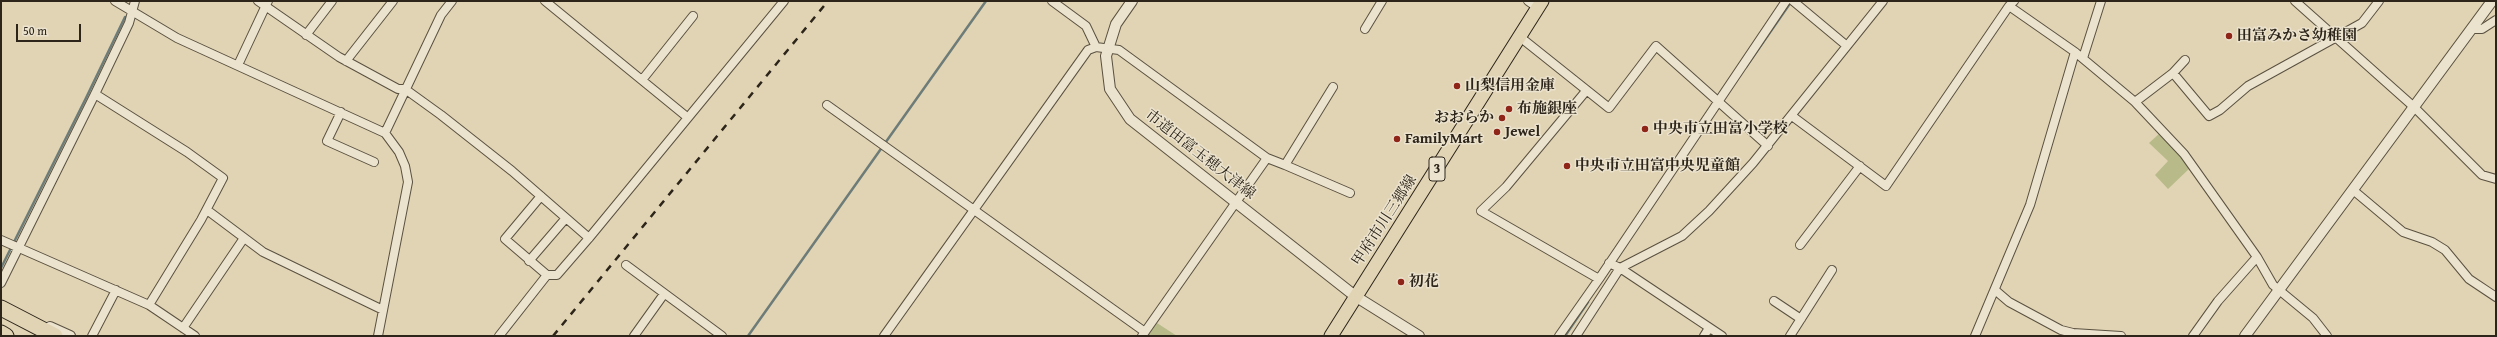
<!DOCTYPE html>
<html>
<head>
<meta charset="utf-8">
<style>
	body { margin:0 }
	#map { position:relative; width:2497px; height:337px; overflow:hidden; background:#e1d4b4; font-family:"Gentium Book Plus",serif }
	canvas { display:block }
	.frame { position:absolute; inset:0; border:2px solid #2d251a; pointer-events:none }
	.scale { position:absolute; left:16px; top:24px; width:65px; height:18px; box-sizing:border-box; border:2px solid #2d251a; border-top:0; padding-left:5px; font-size:12px; line-height:14px; white-space:nowrap; color:#2d251a; -webkit-text-stroke:3px #ece3ce; paint-order:stroke }
</style>
</head>
<body>
<div id="map">
<canvas width="2497" height="337"></canvas>
<div class="frame"></div>
<div class="scale">50 m</div>
</div>
<script>
const context = document.querySelector('canvas').getContext('2d');
context.lineJoin = 'round';
function fillPath(path, color) { context.fillStyle = color; context.fill(path, 'evenodd'); }
const toPath = rows => new Path2D(rows.map(r => 'M' + r).join(''));
function trace(path, color, width, dash) { context.strokeStyle = color; context.lineWidth = width; context.lineCap = dash ? 'butt' : 'round'; context.setLineDash(dash || []); context.stroke(path); }
function write(font, color, halo, rows, align = 'center') {
  context.font = font + ' "Gentium Book Plus","Noto Serif JP",serif'; context.lineWidth = 3; context.setLineDash([]); context.textBaseline = 'middle'; context.strokeStyle = halo; context.fillStyle = color; for (const [text, x, y, turn = 0] of rows) {
    context.save(); context.translate(x, y); context.rotate((+turn || 0) * Math.PI / 180); context.textAlign = isNaN(turn) ? turn : align; if (halo) context.strokeText(text, 0, 0); context.fillText(text, 0, 0); context.restore();
  }
}
const green = toPath([
	[2161,132,2190,168,2168,189,2155,175,2168,161,2149,143],
	[1157,323,1177,336,1148,336]
]);
const stream = toPath([
	[1746,67,1791,2],
	[1,268,86,98,125,17],
	[748,336,986,1],
	[1565,336,1588,302]
]);
const minor = toPath([
	[115,1,177,38,385,133,399,152,405,166,408,182,378,336],
	[258,1,339,57,398,89,405,89,441,115,512,171,589,238],
	[545,1,687,117],
	[1052,1,1086,26,1096,47],
	[1528,1,1538,8],
	[1793,1,1847,46],
	[2014,1,2009,6,2075,52,2135,102,2184,154,2257,257,2273,285,2313,318,2327,336],
	[2295,1,2414,107,2482,175,2496,179],
	[1365,29,1382,1],
	[2471,29,2482,29,2496,20],
	[306,35,332,1],
	[1520,37,1609,108,1656,46,1768,146],
	[2083,58,2101,1],
	[346,61,393,1],
	[238,65,268,1],
	[2173,73,2185,60],
	[642,80,693,16],
	[1586,91,1506,187,1481,211,1599,279,1786,1],
	[95,94,187,152,223,178,201,220,149,305],
	[2135,102,2173,73,2209,116,2220,110,2248,86,2362,23,2379,1],
	[827,105,1145,332],
	[341,112,327,141,374,162],
	[1792,116,1886,186,2009,6],
	[385,133,441,15,452,1],
	[1267,158,1285,165,1333,87],
	[1285,165,1350,193],
	[2353,190,2403,232,2432,242,2445,250,2469,279,2496,297],
	[541,196,505,239,547,275],
	[207,210,263,252,383,310],
	[1,240,149,305,195,336],
	[1800,245,1860,166],
	[529,261,566,218],
	[1609,263,1620,268,1722,336],
	[626,265,722,336],
	[1,283,95,94,129,23,135,1],
	[1995,290,2009,302,2061,330,2073,333,2121,336],
	[1774,301,1801,319],
	[183,328,244,238],
	[92,336,116,290],
	[499,336,547,275,557,275,589,238,784,1],
	[634,336,664,294],
	[884,336,1088,50,1096,47,1119,50,1267,158,1142,336],
	[1559,336,1599,279],
	[1576,336,1620,268,1682,236,1709,211,1753,163,1883,1],
	[1704,336,1709,328],
	[1790,336,1832,270],
	[1975,336,2030,205,2075,52],
	[2193,336,2218,301,2257,257]
]);
const tertiary = toPath([
	[1132,1,1116,24,1106,56,1110,89,1130,119,1355,296,1419,336],
	[50,327,70,336],
	[2245,336,2492,1]
]);
const primary = toPath([
	[1331,336,1542,1]
]);
const motorway = toPath([
	[1,308,55,336],
	[1,333,6,336]
]);
const rail = toPath([
	[553,336,828,1]
]);
const markers = [
	[2229,36,4,"#8f2418"],
	[1457,86,4,"#8f2418"],
	[1509,109,4,"#8f2418"],
	[1502,118,4,"#8f2418"],
	[1645,129,4,"#8f2418"],
	[1497,132,4,"#8f2418"],
	[1397,139,4,"#8f2418"],
	[1567,166,4,"#8f2418"],
	[1401,282,4,"#8f2418"]
];
const shields = [
	[1437,169,16]
];
const shieldNames = [
	["3",1437,169]
];
const poiNames = [
	["田富みかさ幼稚園",2237,36],
	["山梨信用金庫",1465,86],
	["布施銀座",1517,109],
	["おおらか",1494,118,"right"],
	["中央市立田富小学校",1653,129],
	["Jewel",1505,132],
	["FamilyMart",1405,139],
	["中央市立田富中央児童館",1575,166],
	["初花",1409,282]
];
const streetNames = [
	["市道田富玉穂大津線",1200,155,38],
	["甲府市川三郷線",1385,221,-57]
];
fillPath(green, '#b8bb89');
trace(stream, '#6d7c78', 2.5);
trace(minor, '#5a5140', 10);
trace(tertiary, '#5a5140', 12);
trace(primary, '#2d251a', 15);
trace(motorway, '#2d251a', 17);
trace(minor, '#ece3ce', 8);
trace(tertiary, '#ece3ce', 10);
trace(primary, '#e1d4b4', 13);
trace(motorway, '#e1d4b4', 15);
trace(rail, '#2d251a', 2.5, [7, 7]);
for (const [x, y, r, color] of markers) { const dot = new Path2D(); dot.arc(x, y, r, 0, 2 * Math.PI); context.fillStyle = color; context.fill(dot); trace(dot, '#ece3ce', 1.5); }
for (const [x, y, w] of shields) { const box = new Path2D(); box.roundRect(x - w / 2, y - 12, w, 24, 3); context.fillStyle = '#ece3ce'; context.fill(box); trace(box, '#2d251a', 1); }
write('bold 14px', '#2d251a', null, shieldNames);
write('bold 15px', '#2d251a', '#ece3ce', poiNames, 'left');
write('15px', '#2d251a', '#ece3ce', streetNames);
</script>
</body>
</html>
